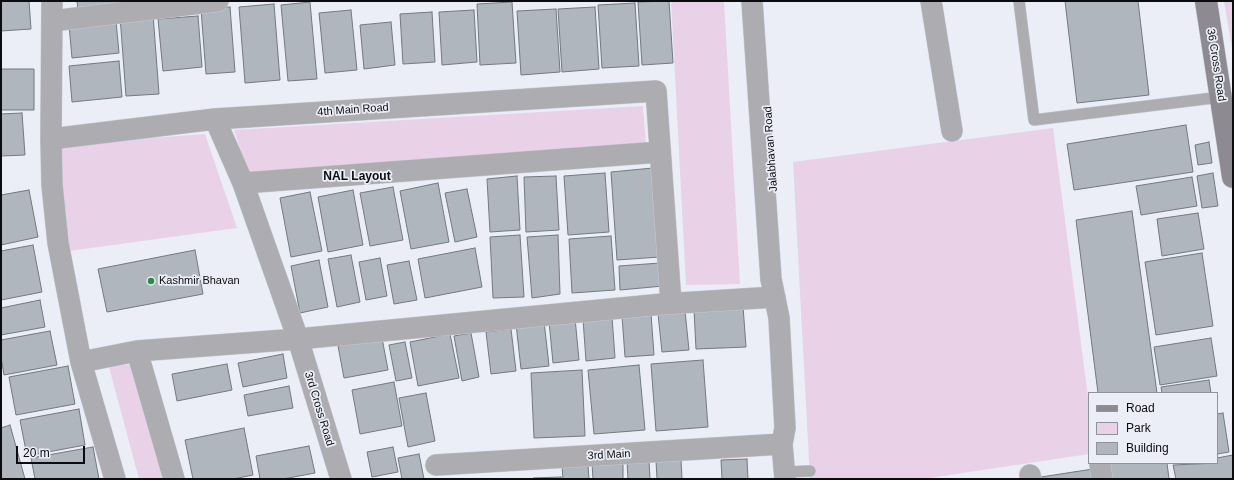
<!DOCTYPE html>
<html>
<head>
<meta charset="utf-8">
<style>
	body { margin:0 }
	#map { position:relative; width:1234px; height:480px; overflow:hidden; background:#ebedf7; font-family:Arial,sans-serif }
	canvas { display:block }
	.frame { position:absolute; inset:0; border:2px solid #0b0c0f; pointer-events:none }
	.legend { position:absolute; left:1088px; top:392px; width:130px; height:72px; box-sizing:border-box; background:#ebedf7; border:1px solid #91939a; margin:0; padding:5px 7px; list-style:none; font-size:12px; color:#0b0c0f }
	.legend li { display:flex; align-items:center; gap:8px; height:20px }
	.legend b { width:20px; border:1px solid #91939a }
	.scale { position:absolute; left:16px; top:446px; width:69px; height:18px; box-sizing:border-box; border:2px solid #0b0c0f; border-top:0; padding-left:5px; font-size:12px; line-height:14px; white-space:nowrap; color:#0b0c0f; -webkit-text-stroke:3px #ebedf7; paint-order:stroke }
</style>
</head>
<body>
<div id="map">
<canvas width="1234" height="480"></canvas>
<div class="frame"></div>
<ul class="legend">
<li><b style="height:5px;background:#8d8b91"></b>Road</li>
<li><b style="height:11px;background:#e9d2e8"></b>Park</li>
<li><b style="height:11px;background:#afb6be"></b>Building</li>
</ul>
<div class="scale">20 m</div>
</div>
<script>
const context = document.querySelector('canvas').getContext('2d');
context.lineJoin = 'round';
function fillPath(path, color) { context.fillStyle = color; context.fill(path, 'evenodd'); }
const toPath = rows => new Path2D(rows.map(r => 'M' + r).join(''));
function trace(path, color, width, dash) { context.strokeStyle = color; context.lineWidth = width; context.lineCap = dash ? 'butt' : 'round'; context.setLineDash(dash || []); context.stroke(path); }
function write(font, color, halo, rows, align = 'center') {
  context.font = font + ' Arial,sans-serif'; context.lineWidth = 3.5; context.setLineDash([]); context.textBaseline = 'middle'; context.strokeStyle = halo; context.fillStyle = color; for (const [text, x, y, turn = 0] of rows) {
    context.save(); context.translate(x, y); context.rotate((+turn || 0) * Math.PI / 180); context.textAlign = isNaN(turn) ? turn : align; if (halo) context.strokeText(text, 0, 0); context.fillText(text, 0, 0); context.restore();
  }
}
const green = toPath([
	[671,1,724,1,740,284,686,285],
	[1224,1,1233,1,1233,55],
	[643,106,646,145,248,173,234,130],
	[1053,128,1089,405,1089,454,923,479,810,479,793,162],
	[205,134,237,228,69,251,55,145],
	[130,364,164,479,139,479,109,367]
]);
const building = toPath([
	[1,1,29,1,31,29,1,31,1,1],
	[77,1,132,1,78,10,77,1],
	[669,1,673,63,642,65,638,2,669,1],
	[1065,1,1138,1,1149,95,1077,103,1065,1],
	[310,2,317,79,288,81,281,5,310,2],
	[512,2,516,63,480,65,477,4,512,2],
	[635,3,639,66,602,68,598,5,635,3],
	[274,4,280,80,245,83,239,7,274,4],
	[230,7,235,72,206,74,201,9,230,7],
	[595,7,599,69,562,72,558,9,595,7],
	[556,9,560,72,521,75,517,11,556,9],
	[351,10,357,70,325,73,319,13,351,10],
	[474,10,477,62,442,65,439,12,474,10],
	[432,12,435,62,403,64,400,14,432,12],
	[153,14,159,94,126,96,120,16,153,14],
	[198,16,202,67,163,71,158,19,198,16],
	[116,21,119,53,72,58,69,25,116,21],
	[391,22,395,65,364,69,360,25,391,22],
	[119,61,122,97,72,102,69,66,119,61],
	[1,69,34,69,34,110,1,110,1,69],
	[22,113,25,155,1,156,1,114,22,113],
	[1186,125,1193,172,1074,190,1067,144,1186,125],
	[1209,142,1212,163,1198,165,1195,145,1209,142],
	[653,168,660,257,617,260,611,172,653,168],
	[605,173,609,232,568,235,564,176,605,173],
	[1213,173,1218,206,1202,208,1197,176,1213,173],
	[517,176,520,230,490,232,487,179,517,176],
	[556,176,559,230,526,232,524,177,556,176],
	[1192,177,1197,206,1141,215,1136,186,1192,177],
	[438,183,449,242,411,249,400,191,438,183],
	[393,187,403,240,370,246,360,193,393,187],
	[467,189,477,237,455,242,445,193,467,189],
	[29,190,38,237,1,245,1,195,29,190],
	[353,190,363,245,328,252,318,197,353,190],
	[310,192,322,251,291,257,280,198,310,192],
	[1132,211,1157,393,1098,393,1076,220,1132,211],
	[1198,213,1204,249,1162,256,1157,219,1198,213],
	[520,235,524,297,493,298,490,237,520,235],
	[558,235,560,294,532,298,527,237,558,235],
	[611,236,615,290,572,293,569,239,611,236],
	[33,245,42,292,1,300,1,251,33,245],
	[475,248,482,287,425,298,418,259,475,248],
	[195,250,203,294,107,312,98,269,195,250],
	[1202,253,1213,326,1156,335,1145,262,1202,253],
	[351,255,360,302,337,307,328,259,351,255],
	[380,258,387,296,366,300,359,262,380,258],
	[319,260,328,307,300,313,291,266,319,260],
	[409,261,417,300,394,304,387,265,409,261],
	[660,263,663,286,620,290,619,266,660,263],
	[40,300,45,327,1,335,1,308,40,300],
	[743,306,746,347,696,349,694,310,743,306],
	[685,311,689,350,662,352,658,314,685,311],
	[651,314,654,355,625,357,622,316,651,314],
	[612,317,615,358,586,361,583,319,612,317],
	[575,318,579,360,553,363,549,321,575,318],
	[544,321,549,366,521,369,516,324,544,321],
	[511,329,516,371,491,374,486,332,511,329],
	[50,331,57,365,4,375,1,357,1,340,50,331],
	[471,333,479,377,462,381,454,336,471,333],
	[450,334,459,378,418,386,410,342,450,334],
	[382,338,388,370,344,378,338,346,382,338],
	[1211,338,1217,376,1160,385,1154,347,1211,338],
	[405,342,412,378,396,381,389,345,405,342],
	[283,354,287,378,243,387,238,363,283,354],
	[703,360,708,427,656,431,651,364,703,360],
	[227,364,232,390,177,401,172,374,227,364],
	[639,365,645,430,594,434,588,370,639,365],
	[68,366,75,404,16,415,9,377,68,366],
	[582,370,585,436,534,438,531,373,582,370],
	[1209,380,1211,393,1162,393,1161,387,1209,380],
	[394,382,402,426,360,434,352,390,394,382],
	[289,386,293,408,248,416,244,395,289,386],
	[426,393,435,441,408,447,399,398,426,393],
	[79,409,85,445,27,456,20,420,79,409],
	[1223,413,1229,452,1217,454,1217,414,1223,413],
	[10,425,25,479,1,479,1,428,10,425],
	[244,428,253,475,233,479,193,479,185,440,244,428],
	[309,446,315,473,283,479,260,479,256,456,309,446],
	[93,447,99,479,35,479,31,458,93,447],
	[393,447,398,472,372,477,367,452,393,447],
	[419,454,424,479,402,479,398,458,419,454],
	[1233,455,1233,479,1176,479,1173,465,1217,463,1217,458,1233,455],
	[747,459,748,479,722,479,721,460,747,459],
	[681,460,682,479,657,479,656,461,681,460],
	[627,461,649,461,650,479,628,479,627,461],
	[592,463,623,463,623,479,593,479,592,463],
	[1108,463,1167,463,1169,479,1110,479,1108,463],
	[588,465,589,479,563,479,562,466,588,465],
	[1093,469,1095,479,1041,479,1041,477,1093,469],
	[561,477,561,479,534,479,533,478,561,477]
]);
const lane = toPath([
	[1019,1,1034,120,1221,97],
	[784,472,810,471]
]);
const street = toPath([
	[52,1,51,139,52,185,58,243,81,362,115,479],
	[752,1,771,279,779,318,785,428,782,444,785,479],
	[931,1,952,131],
	[52,21,218,1],
	[215,119,243,183,298,339,341,479],
	[51,139,215,119,656,91,671,303],
	[243,183,660,152],
	[137,351,174,479],
	[81,362,137,351,298,339,663,304,775,297],
	[1100,464,1102,479],
	[436,465,782,444],
	[1030,475,1031,479]
]);
const secondary = toPath([
	[1206,1,1233,177]
]);
const markers = [
	[151,281,4,"#278e44"]
];
const streetNames = [
	["36 Cross Road",1216,65,81],
	["4th Main Road",353,110,-4],
	["Jalabhavan Road",771,149,-94],
	["3rd Cross Road",319,409,73],
	["3rd Main",609,455,-3]
];
const poiNames = [
	["Kashmir Bhavan",159,281]
];
const neighbourhoodNames = [
	["NAL Layout",357,177]
];
fillPath(green, '#e9d2e8');
fillPath(building, '#afb6be');
trace(building, '#727980', 1);
trace(lane, '#c7c9d2', 12);
trace(street, '#c7c9d2', 22);
trace(secondary, '#c7c9d2', 23);
trace(lane, '#adacb0', 11);
trace(street, '#adacb0', 21);
trace(secondary, '#8d8b91', 22);
for (const [x, y, r, color] of markers) { const dot = new Path2D(); dot.arc(x, y, r, 0, 2 * Math.PI); context.fillStyle = color; context.fill(dot); trace(dot, '#ebedf7', 1.5); }
write('11px', '#0b0c0f', '#ebedf7', streetNames);
write('11px', '#0b0c0f', '#ebedf7', poiNames, 'left');
write('bold 12px', '#0b0c0f', '#ebedf7', neighbourhoodNames);
</script>
</body>
</html>
